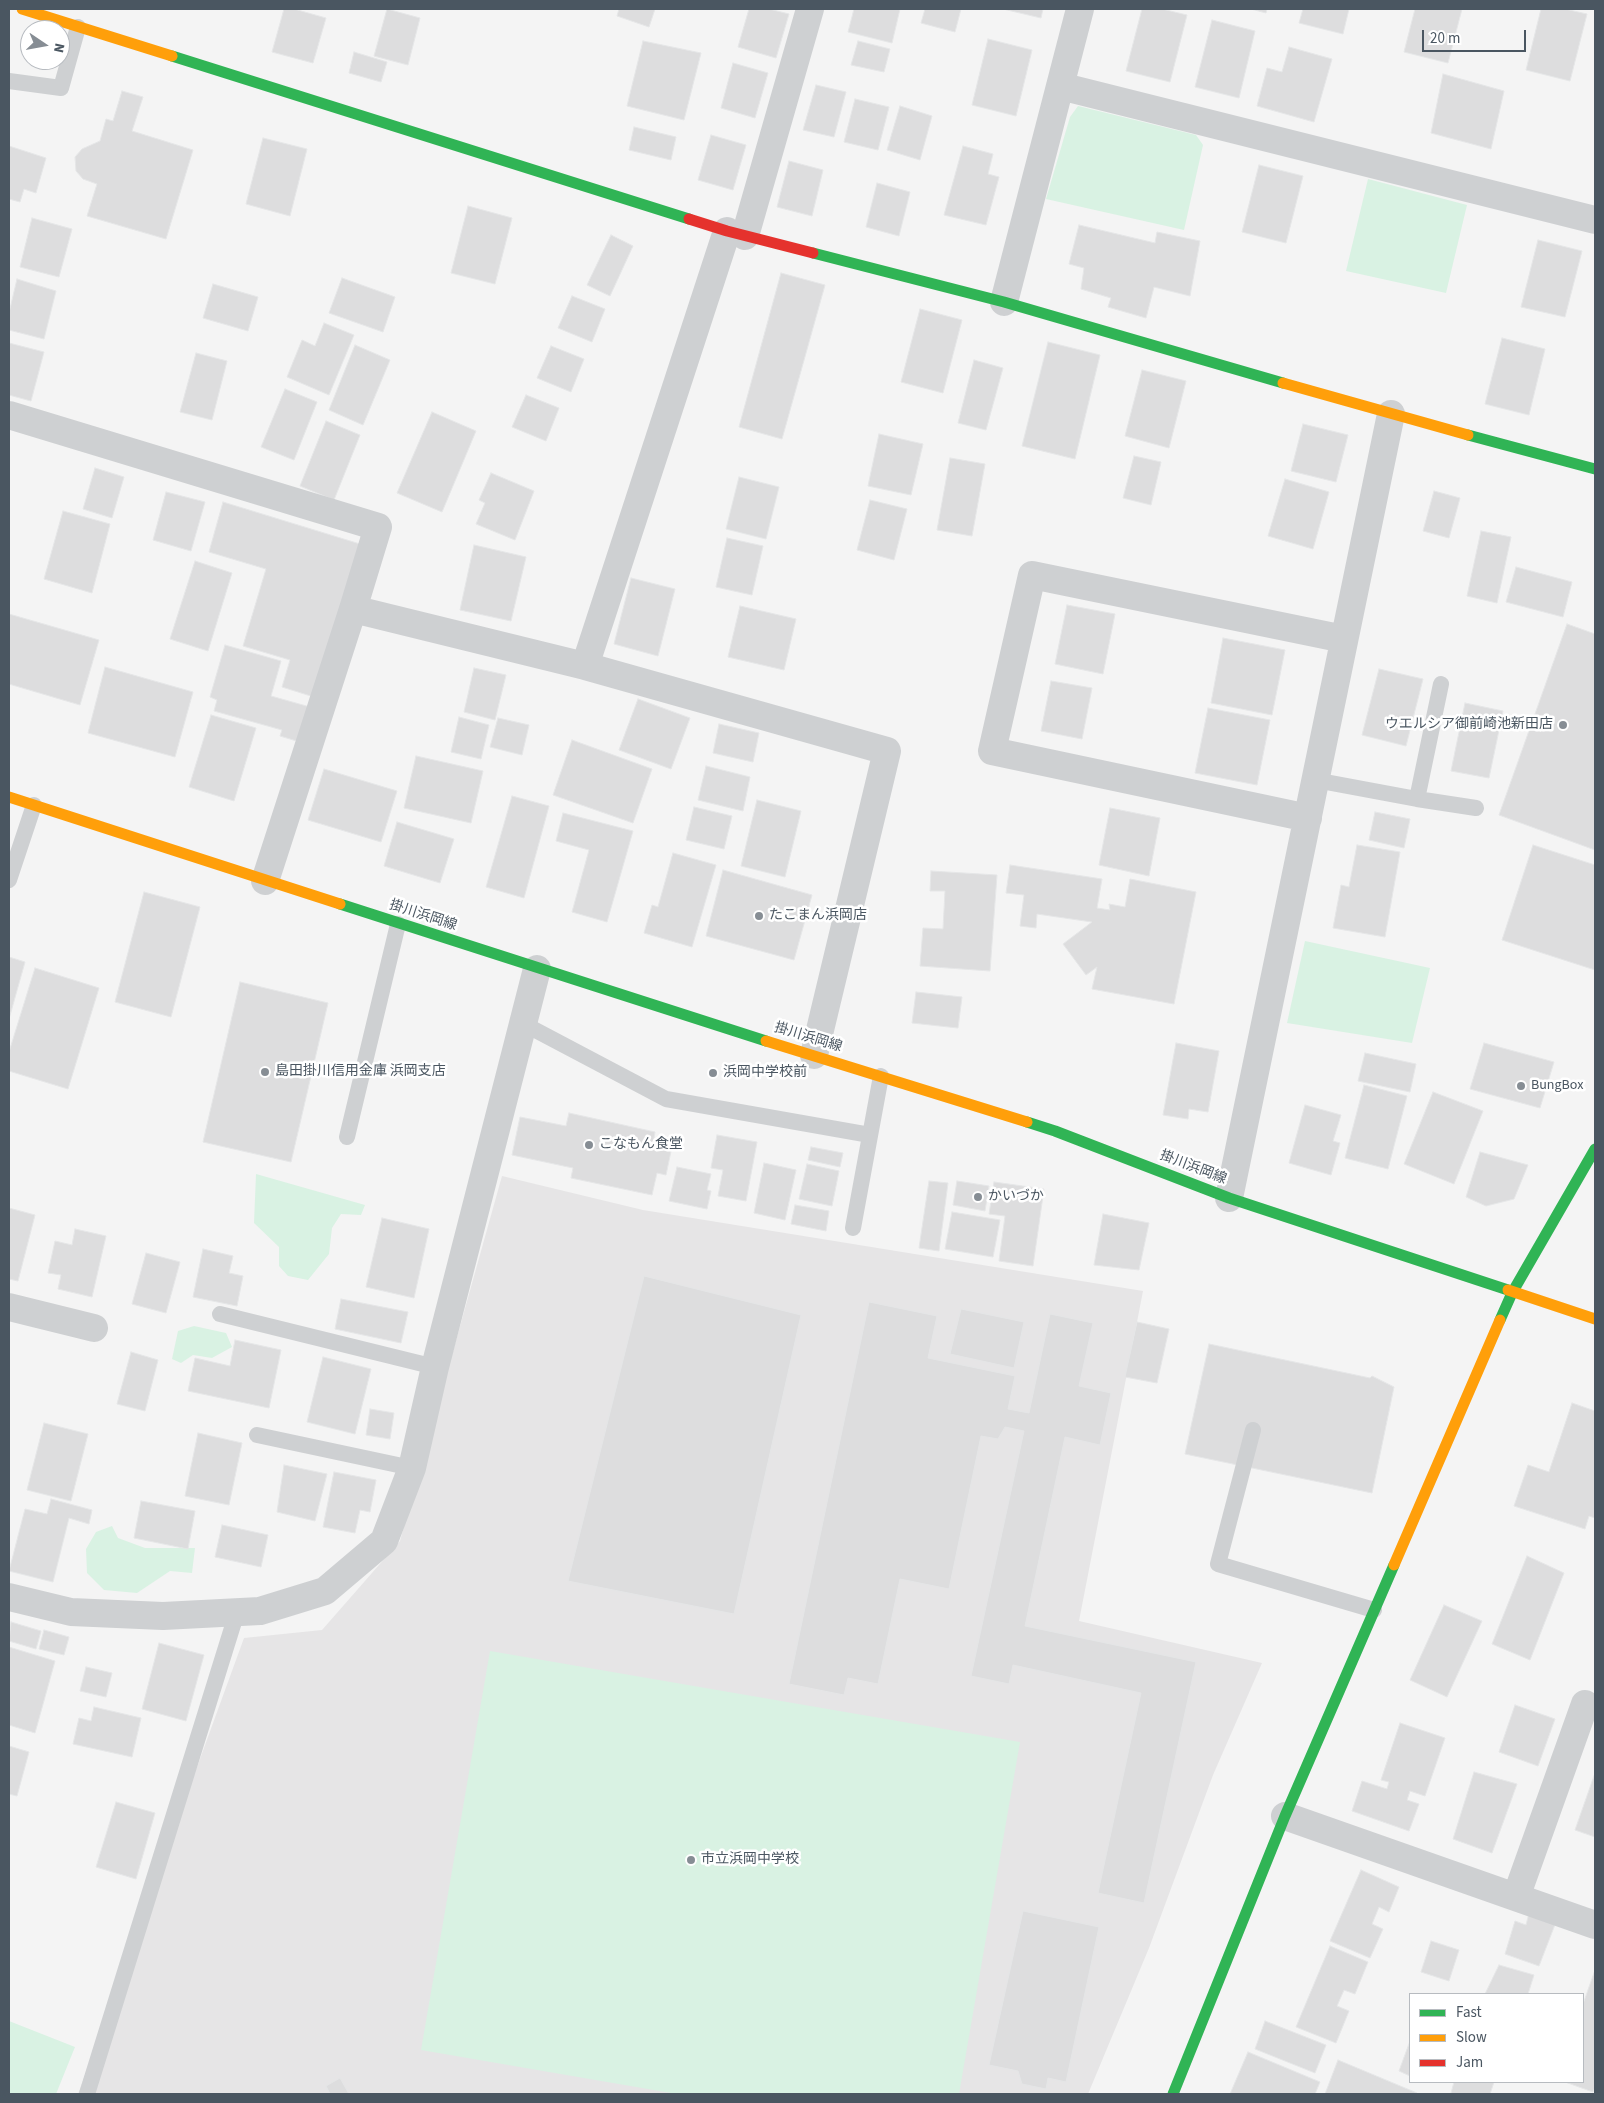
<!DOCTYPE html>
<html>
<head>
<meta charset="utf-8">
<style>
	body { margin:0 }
	#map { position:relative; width:1604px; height:2103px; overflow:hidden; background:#f4f4f4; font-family:"Source Sans 3",sans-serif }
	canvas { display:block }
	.frame { position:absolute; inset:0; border:10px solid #4a5661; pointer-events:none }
	.legend { position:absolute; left:1409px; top:1993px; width:175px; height:90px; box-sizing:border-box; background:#fff; border:1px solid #b7bbc0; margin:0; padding:6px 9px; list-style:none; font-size:15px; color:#4a5661 }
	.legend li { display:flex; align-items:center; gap:10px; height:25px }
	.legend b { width:25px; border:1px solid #b7bbc0 }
	.north { position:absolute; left:20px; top:20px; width:50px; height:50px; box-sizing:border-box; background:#fff; border:1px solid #b7bbc0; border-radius:50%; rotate:102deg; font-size:14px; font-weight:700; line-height:20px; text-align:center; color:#4a5661 }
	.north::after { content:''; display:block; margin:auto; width:18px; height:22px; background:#868d94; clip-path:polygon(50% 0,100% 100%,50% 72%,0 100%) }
	.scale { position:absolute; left:1422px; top:30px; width:104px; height:22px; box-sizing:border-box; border:2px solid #4a5661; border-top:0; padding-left:6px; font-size:15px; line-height:18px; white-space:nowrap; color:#4a5661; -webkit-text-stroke:4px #fff; paint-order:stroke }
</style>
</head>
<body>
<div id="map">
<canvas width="1604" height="2103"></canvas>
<div class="frame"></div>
<ul class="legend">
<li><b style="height:6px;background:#30b455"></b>Fast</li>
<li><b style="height:6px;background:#ff9f0a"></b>Slow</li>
<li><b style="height:6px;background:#e5322d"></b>Jam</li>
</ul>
<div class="north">N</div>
<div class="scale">20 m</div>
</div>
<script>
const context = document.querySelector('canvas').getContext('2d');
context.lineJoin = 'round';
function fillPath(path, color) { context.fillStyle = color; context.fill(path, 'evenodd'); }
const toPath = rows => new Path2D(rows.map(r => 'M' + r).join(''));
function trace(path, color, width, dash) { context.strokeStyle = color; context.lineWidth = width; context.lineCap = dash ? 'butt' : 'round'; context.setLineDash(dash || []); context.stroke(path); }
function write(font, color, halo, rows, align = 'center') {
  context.font = font + ' "Source Sans 3","Noto Sans JP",sans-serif'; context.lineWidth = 5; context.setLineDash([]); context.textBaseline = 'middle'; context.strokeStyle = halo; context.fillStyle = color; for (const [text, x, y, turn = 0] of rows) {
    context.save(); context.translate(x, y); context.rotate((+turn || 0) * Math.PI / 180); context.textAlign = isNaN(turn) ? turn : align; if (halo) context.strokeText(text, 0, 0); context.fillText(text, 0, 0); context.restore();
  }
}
const education = toPath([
	[502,1176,643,1210,1143,1291,1079,1621,1262,1663,1213,1775,1149,1948,1088,2094,78,2094,244,1638,322,1630,400,1541]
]);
const green = toPath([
	[1078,106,1196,135,1203,145,1184,230,1046,199,1070,117],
	[1368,179,1467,205,1446,293,1346,271],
	[1305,941,1430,968,1412,1043,1287,1023],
	[256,1174,365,1205,361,1215,341,1214,332,1228,329,1254,308,1280,288,1276,279,1266,279,1247,254,1223],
	[194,1326,226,1333,232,1347,212,1358,193,1355,181,1363,172,1359,178,1331],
	[112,1526,118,1538,145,1548,195,1548,192,1573,170,1571,137,1593,104,1590,87,1573,86,1549,96,1532],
	[490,1651,1020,1742,959,2094,677,2094,421,2050],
	[9,2021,75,2047,56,2094,9,2094]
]);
const building = toPath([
	[284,9,294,9,326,18,313,63,272,52,284,9],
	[387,9,420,18,408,65,374,56,387,9],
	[619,9,655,9,649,27,617,16,619,9],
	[749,9,769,9,789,14,776,58,738,47,749,9],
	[854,9,900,9,892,43,848,32,854,9],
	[925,9,961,9,955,32,921,23,925,9],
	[1003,9,1043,9,1041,18,1003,9],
	[1142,9,1162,9,1187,15,1170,82,1126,71,1142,9],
	[1251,9,1267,9,1266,13,1251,9],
	[1303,9,1349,9,1343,34,1299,23,1303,9],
	[1415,9,1462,9,1448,63,1404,52,1415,9],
	[1541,9,1565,9,1587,14,1570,81,1526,70,1541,9],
	[1212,20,1255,31,1239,98,1195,87,1212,20],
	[988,39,1032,50,1016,116,972,105,988,39],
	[643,41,701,53,684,120,627,106,643,41],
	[858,41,890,49,884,72,851,65,858,41],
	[1289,47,1332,59,1314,122,1257,106,1267,68,1282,72,1289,47],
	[354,52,387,62,381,82,349,73,354,52],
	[733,63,768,73,755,118,721,108,733,63],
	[1443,74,1504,91,1491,149,1431,133,1443,74],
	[816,85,846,92,834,137,803,130,816,85],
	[122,91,143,97,132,131,193,150,166,239,87,216,97,184,83,179,76,171,75,157,82,149,100,141,106,119,113,121,122,91],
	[855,99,889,107,878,150,844,142,855,99],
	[900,106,932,116,920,160,887,150,900,106],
	[634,127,676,137,671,160,629,150,634,127],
	[711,135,746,145,733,190,698,180,711,135],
	[263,138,307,149,290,216,246,204,263,138],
	[9,146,46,158,36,193,24,189,20,202,9,199,9,146],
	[963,146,993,154,988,174,999,177,986,225,944,215,963,146],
	[789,161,823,170,812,216,777,207,789,161],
	[1259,165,1303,176,1286,243,1242,232,1259,165],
	[877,183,910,192,899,236,866,227,877,183],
	[468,206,512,218,495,284,451,273,468,206],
	[32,218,72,229,59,277,20,267,32,218],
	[1079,225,1155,243,1157,232,1200,241,1190,296,1154,287,1146,318,1108,307,1111,298,1081,289,1084,268,1069,264,1079,225],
	[611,235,633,246,610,296,587,285,611,235],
	[1538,240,1582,251,1565,317,1521,307,1538,240],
	[781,273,825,285,782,439,739,427,781,273],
	[342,278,395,297,383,332,329,313,342,278],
	[17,279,56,291,44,339,9,330,9,313,17,279],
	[213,284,258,297,248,331,203,318,213,284],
	[572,296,605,309,592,342,558,328,572,296],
	[920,309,962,320,943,393,901,382,920,309],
	[324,323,354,335,329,395,287,377,302,340,315,346,324,323],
	[1502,338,1545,349,1529,415,1485,404,1502,338],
	[1048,342,1100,355,1075,459,1022,446,1048,342],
	[9,343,44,352,31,401,9,395,9,343],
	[355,345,390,360,363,425,329,410,355,345],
	[551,346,584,359,571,392,537,378,551,346],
	[196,353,227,361,212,420,180,412,196,353],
	[974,360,1003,368,986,430,958,423,974,360],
	[1142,370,1186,381,1169,448,1125,436,1142,370],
	[285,389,317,402,294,460,261,447,285,389],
	[526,395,559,408,546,441,512,427,526,395],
	[432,412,476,431,442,512,397,493,432,412],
	[326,421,360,435,334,500,300,486,326,421],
	[1303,424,1348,435,1336,482,1291,471,1303,424],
	[879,434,923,444,911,495,868,486,879,434],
	[1134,456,1161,462,1151,505,1123,498,1134,456],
	[950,458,985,464,972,536,937,530,950,458],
	[95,468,124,477,112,518,83,509,95,468],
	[491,473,534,491,515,540,476,524,485,503,479,500,491,473],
	[739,477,779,487,766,539,726,529,739,477],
	[1285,479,1329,492,1313,549,1268,536,1285,479],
	[1434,491,1460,498,1449,538,1423,531,1434,491],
	[166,492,205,502,191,551,153,540,166,492],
	[870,500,907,509,894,560,857,550,870,500],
	[223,502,360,544,314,697,282,687,290,660,243,646,266,569,209,552,223,502],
	[63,511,110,524,92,593,44,579,63,511],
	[1481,531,1511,537,1497,603,1467,596,1481,531],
	[727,538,763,546,752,595,716,587,727,538],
	[474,545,526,557,511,621,460,610,474,545],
	[195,561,232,573,208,651,170,639,195,561],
	[1516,567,1572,582,1563,617,1506,602,1516,567],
	[631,578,675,589,658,656,614,644,631,578],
	[1067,605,1115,614,1103,674,1055,664,1067,605],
	[740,606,796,619,784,670,728,657,740,606],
	[9,614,99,640,80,705,9,684,9,614],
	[1567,624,1595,634,1595,850,1499,815,1567,624],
	[1223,638,1285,650,1272,715,1211,703,1223,638],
	[225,645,281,661,271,696,310,707,300,742,280,736,282,730,214,711,217,700,210,697,225,645],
	[105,667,193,692,175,757,88,733,105,667],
	[474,668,506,675,495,720,464,712,474,668],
	[1379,669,1423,679,1406,746,1362,735,1379,669],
	[1051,681,1092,688,1082,739,1041,731,1051,681],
	[638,699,690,718,671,769,619,750,638,699],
	[1465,703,1503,711,1489,778,1451,771,1465,703],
	[1208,708,1270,720,1257,785,1195,773,1208,708],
	[211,715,256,728,234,801,189,787,211,715],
	[459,717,489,725,481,759,451,752,459,717],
	[498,718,529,725,522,755,490,747,498,718],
	[719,724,759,733,753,762,713,753,719,724],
	[572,740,652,769,633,823,553,795,572,740],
	[416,756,483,771,471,823,404,808,416,756],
	[706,766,750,777,743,811,698,800,706,766],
	[324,769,397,791,381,842,308,820,324,769],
	[512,796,549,806,524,898,486,887,512,796],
	[757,800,801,811,785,877,741,866,757,800],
	[694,807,732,816,724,849,686,840,694,807],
	[1110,808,1160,818,1149,876,1099,865,1110,808],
	[1375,812,1410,819,1404,848,1369,840,1375,812],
	[563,813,633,831,607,922,572,912,589,850,556,841,563,813],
	[397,822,454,839,440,883,384,866,397,822],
	[1357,845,1400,852,1385,937,1333,928,1341,885,1349,887,1357,845],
	[1533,845,1595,865,1595,970,1502,940,1533,845],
	[673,853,716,865,692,947,644,933,652,905,658,907,673,853],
	[1010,865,1102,879,1097,908,1110,910,1109,904,1125,907,1130,879,1196,892,1174,1004,1092,989,1097,967,1086,975,1063,944,1092,922,1037,914,1036,928,1020,926,1024,895,1006,893,1010,865],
	[723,870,812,895,794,960,706,936,723,870],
	[931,871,997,875,990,971,920,966,923,928,943,929,945,891,930,891,931,871],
	[144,892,200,907,171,1017,115,1002,144,892],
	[9,957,25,962,9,1019,9,957],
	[35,968,99,988,68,1089,9,1071,9,1052,35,968],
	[240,982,328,1003,291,1162,203,1142,240,982],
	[916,992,962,997,958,1028,912,1023,916,992],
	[1176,1043,1219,1051,1208,1112,1189,1109,1188,1119,1163,1115,1176,1043],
	[1484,1043,1554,1062,1540,1108,1470,1089,1484,1043],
	[1365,1053,1416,1064,1410,1092,1358,1081,1365,1053],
	[1364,1085,1407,1096,1388,1169,1345,1158,1364,1085],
	[1433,1092,1483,1111,1454,1184,1404,1164,1433,1092],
	[1305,1105,1341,1115,1333,1141,1340,1143,1331,1175,1289,1163,1305,1105],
	[569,1113,655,1132,654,1138,673,1142,666,1175,657,1173,652,1195,571,1178,573,1168,512,1155,520,1117,566,1126,569,1113],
	[717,1135,757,1142,746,1201,718,1196,723,1170,711,1168,717,1135],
	[811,1147,843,1153,840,1167,808,1160,811,1147],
	[1480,1152,1528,1165,1514,1199,1486,1206,1466,1197,1480,1152],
	[764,1163,796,1170,785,1220,754,1213,764,1163],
	[807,1164,839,1171,832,1206,799,1199,807,1164],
	[677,1167,711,1174,707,1190,711,1191,707,1209,669,1201,677,1167],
	[929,1181,948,1183,939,1251,919,1248,929,1181],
	[957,1181,989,1186,985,1211,953,1205,957,1181],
	[994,1182,1044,1189,1033,1266,999,1261,1005,1216,989,1214,994,1182],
	[795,1205,829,1211,826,1231,791,1224,795,1205],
	[9,1208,35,1215,18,1281,9,1279,9,1208],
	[952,1212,1000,1220,993,1257,945,1249,952,1212],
	[1103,1214,1149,1223,1139,1270,1094,1265,1103,1214],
	[382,1218,429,1229,414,1298,366,1287,382,1218],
	[75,1229,106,1236,92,1297,58,1289,61,1275,48,1273,55,1241,72,1245,75,1229],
	[203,1249,233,1256,229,1273,243,1276,237,1306,193,1297,203,1249],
	[146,1253,180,1262,166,1313,132,1304,146,1253],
	[644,1276,801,1315,734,1614,568,1581,644,1276],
	[341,1299,408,1312,401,1343,335,1329,341,1299],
	[869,1302,937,1316,928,1358,1015,1376,1008,1409,1029,1413,1050,1314,1093,1323,1079,1386,1111,1393,1100,1445,1065,1437,1025,1626,1196,1662,1144,1903,1098,1893,1141,1693,1013,1665,1009,1684,971,1676,1024,1431,1005,1427,998,1439,981,1436,949,1589,900,1579,878,1684,848,1678,844,1695,789,1684,869,1302],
	[961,1309,1024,1322,1014,1368,950,1354,961,1309],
	[1137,1322,1169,1329,1157,1383,1125,1377,1137,1322],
	[235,1340,281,1350,269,1408,188,1391,195,1358,230,1366,235,1340],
	[1209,1344,1370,1378,1372,1376,1394,1387,1372,1493,1185,1454,1209,1344],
	[131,1352,158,1360,145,1411,117,1404,131,1352],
	[323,1357,371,1369,355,1434,307,1422,323,1357],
	[1572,1403,1595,1411,1595,1518,1589,1516,1585,1529,1514,1506,1528,1465,1549,1472,1572,1403],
	[370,1409,394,1413,390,1439,366,1435,370,1409],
	[44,1423,88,1434,71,1501,27,1490,44,1423],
	[198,1433,242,1443,229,1505,185,1496,198,1433],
	[284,1465,327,1474,315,1521,277,1512,284,1465],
	[334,1472,376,1480,370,1512,360,1510,355,1533,323,1527,334,1472],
	[51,1499,92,1510,89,1524,69,1518,53,1582,9,1571,25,1509,47,1514,51,1499],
	[141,1501,195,1511,188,1549,134,1538,141,1501],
	[222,1525,268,1535,261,1567,215,1557,222,1525],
	[1527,1556,1564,1573,1530,1660,1492,1644,1527,1556],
	[1444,1605,1482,1621,1447,1697,1410,1680,1444,1605],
	[11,1622,41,1631,36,1649,9,1641,11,1622],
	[44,1630,69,1637,64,1655,39,1649,44,1630],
	[159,1643,204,1655,186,1721,142,1709,159,1643],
	[9,1647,55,1661,35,1733,9,1725,9,1647],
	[86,1667,112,1673,106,1697,80,1691,86,1667],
	[1515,1705,1555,1719,1538,1766,1499,1752,1515,1705],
	[94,1707,141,1718,132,1757,73,1744,79,1718,91,1721,94,1707],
	[1400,1723,1445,1738,1425,1796,1410,1791,1407,1800,1419,1804,1409,1831,1352,1811,1362,1781,1387,1789,1389,1782,1381,1780,1400,1723],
	[9,1746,29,1752,17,1796,9,1794,9,1746],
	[1474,1772,1517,1784,1492,1853,1453,1839,1474,1772],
	[1595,1773,1595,1837,1575,1830,1595,1773],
	[116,1802,155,1813,136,1879,96,1867,116,1802],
	[1361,1870,1399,1887,1389,1912,1379,1907,1372,1924,1383,1929,1370,1958,1330,1941,1361,1870],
	[1023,1911,1099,1927,1066,2082,1048,2078,1046,2089,1022,2084,1018,2071,989,2065,1023,1911],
	[1529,1913,1556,1922,1539,1966,1505,1954,1515,1921,1526,1925,1529,1913],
	[1431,1941,1459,1950,1449,1981,1421,1972,1431,1941],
	[1330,1946,1368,1962,1355,1994,1344,1990,1337,2006,1349,2011,1336,2043,1296,2027,1330,1946],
	[1499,1965,1534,1975,1528,1994,1485,1994,1499,1965],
	[1595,1970,1595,2087,1593,2092,1565,2082,1583,2082,1583,2004,1595,1970],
	[1265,2021,1326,2045,1315,2073,1255,2049,1265,2021],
	[1410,2041,1410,2076,1399,2071,1410,2041],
	[1248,2052,1320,2082,1315,2094,1230,2094,1248,2052],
	[1338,2060,1417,2093,1416,2094,1325,2094,1338,2060],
	[340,2078,349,2094,330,2094,326,2086,340,2078],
	[1454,2082,1494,2082,1490,2094,1453,2094,1451,2093,1454,2082]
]);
const lane = toPath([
	[9,81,61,88,78,27],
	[1315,780,1417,799,1441,684],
	[1417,799,1476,808],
	[9,880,34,805],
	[522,1023,666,1099,870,1135],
	[347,1137,398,924],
	[853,1228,881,1076],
	[220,1314,435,1367],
	[1253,1430,1218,1564,1374,1610],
	[257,1435,412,1468],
	[87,2094,237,1612]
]);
const street = toPath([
	[1060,86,1595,220],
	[745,236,810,9],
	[1004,302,1080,9],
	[9,415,378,527,353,609],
	[585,666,727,231],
	[1308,818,992,751,1032,575,1344,639],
	[265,881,353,609,585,666,887,751,814,1055],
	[1229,1198,1391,414],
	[9,1307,94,1328],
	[9,1597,71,1612,163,1616,260,1611,325,1591,384,1541,412,1468,435,1367,537,969],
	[1285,1816,1595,1925],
	[1516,1897,1585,1704]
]);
const fast = toPath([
	[172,56,689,219],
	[813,253,1004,302,1283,383],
	[1468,435,1595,469],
	[340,904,766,1041],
	[1027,1122,1055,1131,1229,1198,1508,1290],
	[1500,1320,1512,1293,1595,1149],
	[1173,2094,1285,1816,1394,1565]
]);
const slow = toPath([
	[22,9,172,56],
	[1283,383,1468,435],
	[9,797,340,904],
	[766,1041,1027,1122],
	[1508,1290,1595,1319],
	[1394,1565,1500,1320]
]);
const jam = toPath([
	[689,219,727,231,813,253]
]);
const markers = [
	[1563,725,5,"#868d94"],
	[759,916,5,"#868d94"],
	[265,1072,5,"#868d94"],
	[713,1073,5,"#868d94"],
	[1521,1086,5,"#868d94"],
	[589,1145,5,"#868d94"],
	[978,1197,5,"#868d94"],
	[691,1860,5,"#868d94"]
];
const poiNames = [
	["ウエルシア御前崎池新田店",1553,725,"right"],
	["たこまん浜岡店",769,916],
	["島田掛川信用金庫 浜岡支店",275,1072],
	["浜岡中学校前",723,1073],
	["BungBox",1531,1086],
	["こなもん食堂",599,1145],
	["かいづか",988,1197],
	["市立浜岡中学校",701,1860]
];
const streetNames = [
	["掛川浜岡線",423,916,18],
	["掛川浜岡線",808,1038,17],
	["掛川浜岡線",1193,1168,21]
];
fillPath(education, '#e6e5e6');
fillPath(green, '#d9f2e3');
fillPath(building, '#ddddde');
trace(building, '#e5e6e7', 1);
trace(lane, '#ced0d2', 16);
trace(street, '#ced0d2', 28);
trace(fast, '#30b455', 11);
trace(slow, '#ff9f0a', 11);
trace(jam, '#e5322d', 11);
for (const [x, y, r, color] of markers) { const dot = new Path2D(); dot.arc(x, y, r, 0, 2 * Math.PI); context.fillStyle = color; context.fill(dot); trace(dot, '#fff', 2); }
write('14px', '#4a5661', '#fff', poiNames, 'left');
write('14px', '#4a5661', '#fff', streetNames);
</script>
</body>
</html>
